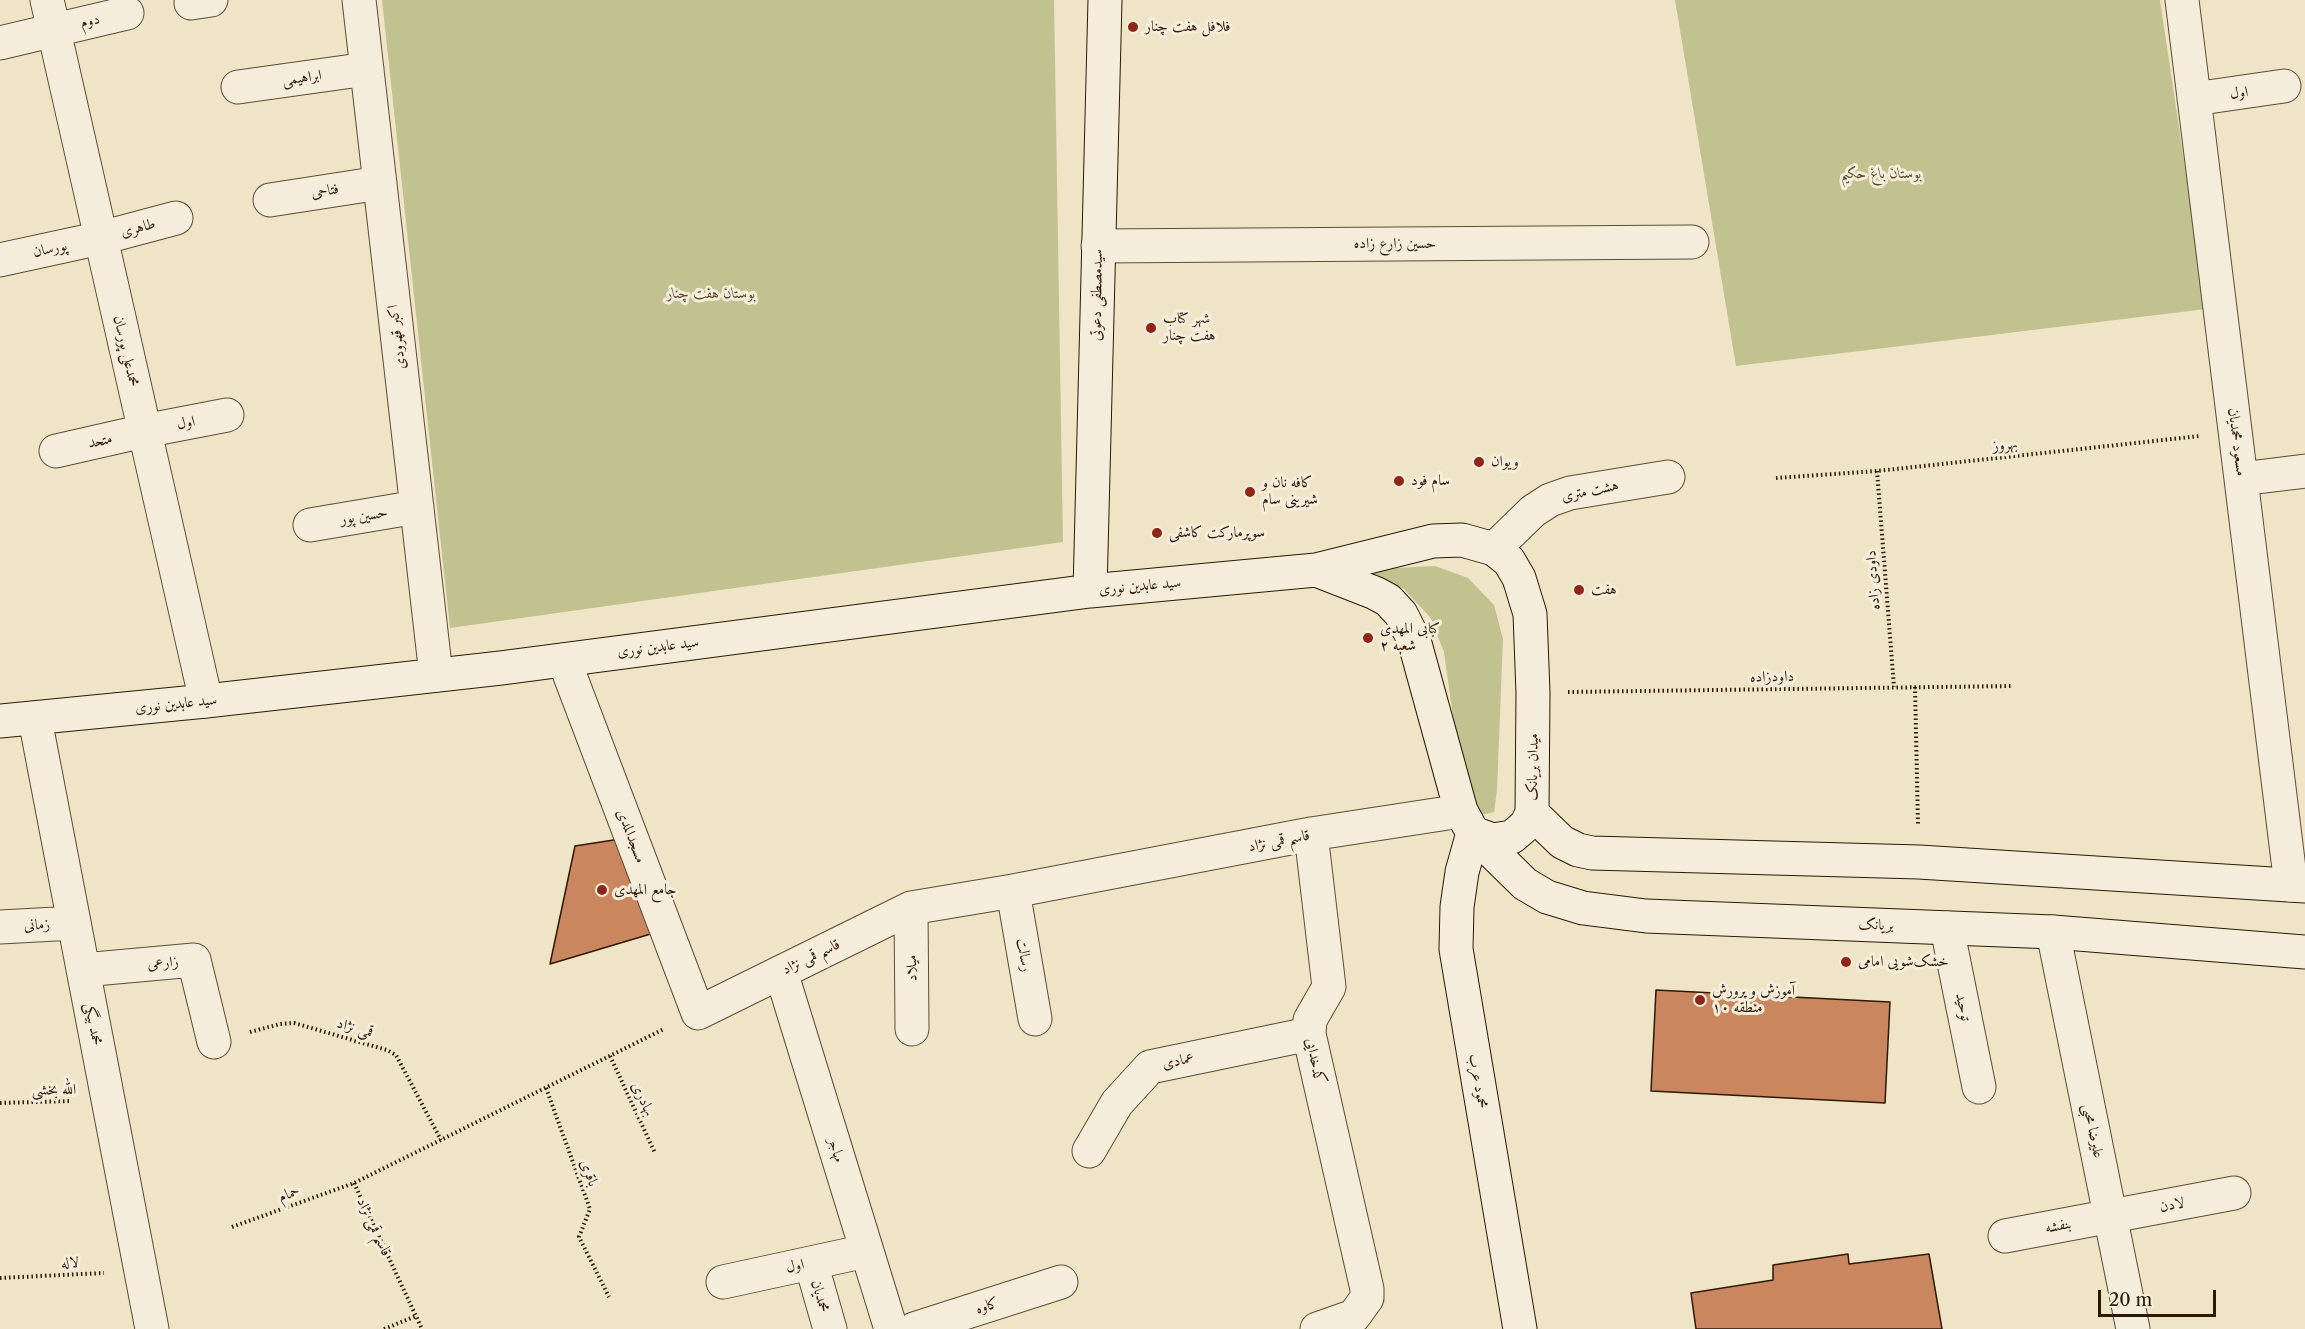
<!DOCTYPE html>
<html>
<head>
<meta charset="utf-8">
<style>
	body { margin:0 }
	#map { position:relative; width:2305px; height:1329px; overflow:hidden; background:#f0e4c7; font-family:"Libre Caslon Text",serif }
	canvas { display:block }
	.scale { position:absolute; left:2098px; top:1290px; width:118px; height:27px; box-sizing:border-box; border:3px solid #2d1803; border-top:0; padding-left:8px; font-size:18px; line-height:21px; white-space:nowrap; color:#2d1803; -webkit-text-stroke:4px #f5eddb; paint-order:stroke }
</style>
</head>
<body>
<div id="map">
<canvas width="2305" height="1329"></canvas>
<div class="scale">20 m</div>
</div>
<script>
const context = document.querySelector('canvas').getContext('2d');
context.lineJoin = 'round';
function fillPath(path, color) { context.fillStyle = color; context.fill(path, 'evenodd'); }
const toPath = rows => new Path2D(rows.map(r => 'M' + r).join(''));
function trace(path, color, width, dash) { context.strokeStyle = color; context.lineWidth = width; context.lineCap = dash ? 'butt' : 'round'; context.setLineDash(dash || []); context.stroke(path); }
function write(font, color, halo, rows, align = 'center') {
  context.font = font + ' "Libre Caslon Text",Amiri,serif'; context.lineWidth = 6; context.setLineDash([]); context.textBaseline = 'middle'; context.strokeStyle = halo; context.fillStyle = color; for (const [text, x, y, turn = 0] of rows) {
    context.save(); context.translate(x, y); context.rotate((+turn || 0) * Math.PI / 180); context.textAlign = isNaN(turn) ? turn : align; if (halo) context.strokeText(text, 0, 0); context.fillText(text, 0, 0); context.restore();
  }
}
const green = toPath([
	[382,0,1054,0,1063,542,450,628],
	[1675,0,2160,0,2206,309,1736,366],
	[1435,566,1468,578,1494,605,1503,639,1497,790,1494,812,1482,815,1471,811,1454,723,1444,652,1430,617,1404,589,1373,573,1395,568]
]);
const building = toPath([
	[620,839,654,933,550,964,575,846,620,839],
	[1656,990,1890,1002,1885,1103,1651,1091,1656,990],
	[1848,1254,1849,1264,1929,1254,1942,1329,1696,1329,1691,1293,1773,1280,1773,1265,1848,1254]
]);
const path = toPath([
	[1877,471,1894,687],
	[1776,478,1877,471,2200,436],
	[1915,687,1918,825],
	[1568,692,2011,686],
	[250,1032,280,1024,294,1023,387,1050,396,1055,441,1140],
	[610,1056,655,1153],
	[546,1088,590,1209,579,1237,609,1297],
	[0,1103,71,1101],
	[354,1183,422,1329],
	[232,1227,354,1183,664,1029],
	[0,1278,104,1273],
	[384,1329,416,1316]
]);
const street = toPath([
	[47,0,206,701],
	[359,0,436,675],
	[2182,0,2291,885],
	[191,3,211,0],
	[0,43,127,13],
	[238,87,367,69],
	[2194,99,2284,86],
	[270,200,380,183],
	[1098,246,1692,242],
	[0,260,101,238,176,218],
	[56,451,144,431,227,415],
	[2241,479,2305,471],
	[310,525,417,507],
	[1494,549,1533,511,1550,500,1570,493,1668,477],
	[564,660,698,1013,911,908,1013,891,1311,834,1461,811],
	[35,719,152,1329],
	[1311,834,1329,987,1310,1020,1309,1034,1367,1289,1367,1298,1354,1316,1317,1329],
	[1013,891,1035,1019],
	[911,908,912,1029],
	[0,927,74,923],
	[1947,928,1979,1087],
	[2053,932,2133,1329],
	[83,970,194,960,214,1042],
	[781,972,891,1329],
	[1089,1151,1117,1103,1150,1067,1309,1034],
	[2005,1236,2234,1193],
	[811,1263,830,1329],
	[723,1282,866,1251],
	[914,1329,1061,1282]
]);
const secondary = toPath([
	[1090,591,1105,0],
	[0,721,206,701,501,668,1090,591,1316,570,1433,541,1462,540,1494,549,1509,561,1519,578,1530,614,1533,693,1532,813,1526,825,1512,837,1493,840,1473,833,1461,811,1414,640,1401,614,1388,600,1375,593,1316,570],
	[1532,813,1562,842,1578,850,1592,853,1919,862,2305,886],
	[1473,833,1525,884,1547,897,1583,908,1646,916,2053,932,2305,952],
	[1473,833,1462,872,1457,907,1456,949,1520,1329]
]);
const markers = [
	[1133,27,6,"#8f2418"],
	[1151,328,6,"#8f2418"],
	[1479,462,6,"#8f2418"],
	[1399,481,6,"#8f2418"],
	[1250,492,6,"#8f2418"],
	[1157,533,6,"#8f2418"],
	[1579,590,6,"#8f2418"],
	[1368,638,6,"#8f2418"],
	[602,890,6,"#8f2418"],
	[1846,962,6,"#8f2418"],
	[1700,1000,6,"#8f2418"]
];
const streetNames = [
	["دوم",90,21,-13],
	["ابراهیمی",302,78,-8],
	["اول",2239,93,-8],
	["فتاحی",325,191,-9],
	["طاهری",138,228,-15],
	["حسین زارع زاده",1395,244],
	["پورسان",50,249,-12],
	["سیدمصطفی دعوتی",1097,295,-89],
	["اکبر قهرودی",397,337,-97],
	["محمدعلی پورسان",126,351,77],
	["اول",186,423,-11],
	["متحد",100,441,-13],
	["مسعود محمدیان",2237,442,83],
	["بهروز",2005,445,-6],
	["هشت متری",1590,491,-12],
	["حسین پور",364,516,-9],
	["داودی زاده",1873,580,-94],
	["سید عابدین نوری",1140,586,-5],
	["سید عابدین نوری",658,647,-7],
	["داودزاده",1772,677,-1],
	["سید عابدین نوری",176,704,-6],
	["میدان بریانک",1533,767,-89],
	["مسجدالمدی",631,836,69],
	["قاسم قمی نژاد",1279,841,-11],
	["زمانی",37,925,-3],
	["بریانک",1876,925,2],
	["رسالت",1024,955,81],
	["قاسم قمی نژاد",811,957,-26],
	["زارعی",163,963,-5],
	["میلاد",912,968,-91],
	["توحید",1963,1007,78],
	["محمد بیگی",93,1024,79],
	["قمی نژاد",355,1028,16],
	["عمادی",1178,1061,-12],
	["کدخدایی",1315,1061,78],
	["محمود عرب",1478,1081,80],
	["الله بخشی",54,1090,-1],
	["بهادری",643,1099,65],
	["علیرضا محبی",2093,1131,78],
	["مهاجر",836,1150,73],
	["باقری",589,1173,70],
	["حمام",289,1194,-20],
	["لادن",2172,1205,-11],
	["بنفشه",2058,1226,-11],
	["قاسم قمی نژاد",374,1227,65],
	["لاله",70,1263,-3],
	["اول",795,1266,-12],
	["محمدیان",820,1296,74],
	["کاوه",987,1306,-18]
];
const poiNames = [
	["فلافل هفت چنار",1145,27],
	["شهر کتاب",1163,319],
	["هفت چنار",1163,336],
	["ویوان",1491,462],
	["سام فود",1411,481],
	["کافه نان و",1262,483],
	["شیرینی سام",1262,500],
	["سوپرمارکت کاشفی",1169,533],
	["هفت",1591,590],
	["کبابی المهدی",1380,629],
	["شعبه ۲",1380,646],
	["جامع المهدی",614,890],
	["خشک‌شویی امامی",1858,962],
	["آموزش و پرورش",1712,991],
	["منطقه ۱۰",1712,1008]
];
const parkNames = [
	["بوستان باغ حکیم",1881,174],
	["بوستان هفت چنار",711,294]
];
fillPath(green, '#c2c190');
fillPath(building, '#ca875f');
trace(building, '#2d1803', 1.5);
trace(street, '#5e4b34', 35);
trace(secondary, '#2d1803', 35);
trace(path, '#2d1803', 4, [1.5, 3]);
trace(street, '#f5eddb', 33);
trace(secondary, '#f5eddb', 33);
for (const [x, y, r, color] of markers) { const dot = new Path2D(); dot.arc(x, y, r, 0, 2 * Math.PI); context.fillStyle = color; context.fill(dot); trace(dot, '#f5eddb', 2); }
write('15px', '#2d1803', '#f5eddb', streetNames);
write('15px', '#2d1803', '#f5eddb', poiNames, 'left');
write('italic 15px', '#5a4b2d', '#f5eddb', parkNames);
</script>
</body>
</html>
